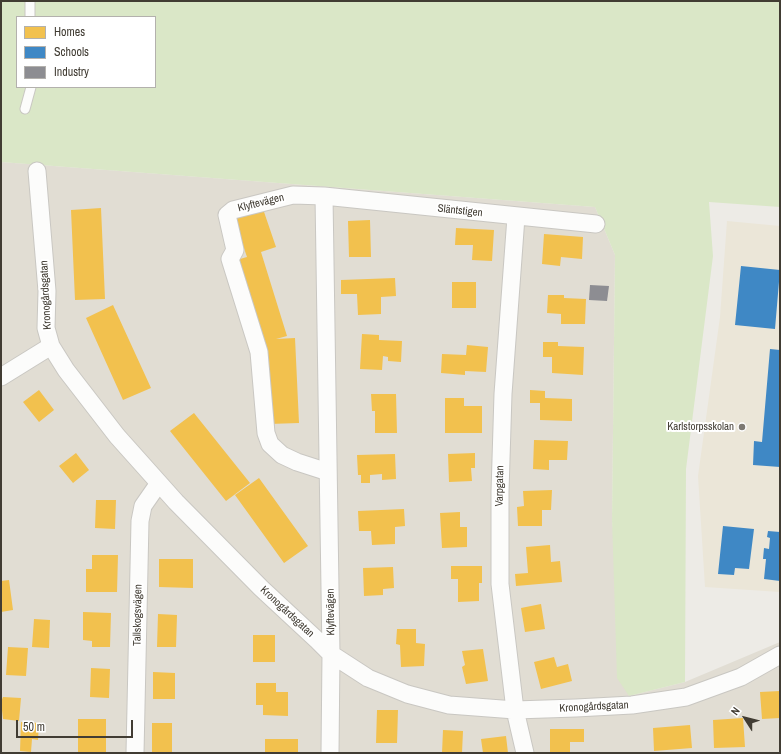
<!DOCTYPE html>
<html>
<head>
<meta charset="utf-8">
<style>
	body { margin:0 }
	#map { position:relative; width:781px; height:754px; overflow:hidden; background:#edebe6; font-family:"Archivo Narrow",sans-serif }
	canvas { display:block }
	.frame { position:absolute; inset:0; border:2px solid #413c33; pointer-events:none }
	.legend { position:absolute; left:16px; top:16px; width:140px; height:72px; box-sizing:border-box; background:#fff; border:1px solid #b3b1ad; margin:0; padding:5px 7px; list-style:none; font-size:12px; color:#413c33 }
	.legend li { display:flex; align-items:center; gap:8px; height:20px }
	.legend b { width:20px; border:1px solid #b3b1ad }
	.north { position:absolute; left:725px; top:698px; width:40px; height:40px; -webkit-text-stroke:3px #fff; paint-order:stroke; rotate:306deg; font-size:11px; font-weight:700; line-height:16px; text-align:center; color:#413c33 }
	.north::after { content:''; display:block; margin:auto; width:14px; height:18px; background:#413c33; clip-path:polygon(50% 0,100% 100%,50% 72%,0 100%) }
	.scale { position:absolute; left:16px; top:720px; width:117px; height:18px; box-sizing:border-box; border:2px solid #413c33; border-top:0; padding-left:5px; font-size:12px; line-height:14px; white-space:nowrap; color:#413c33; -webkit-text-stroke:3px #fff; paint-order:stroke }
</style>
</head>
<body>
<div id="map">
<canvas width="781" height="754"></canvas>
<div class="frame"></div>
<ul class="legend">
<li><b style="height:11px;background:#f2c14e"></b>Homes</li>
<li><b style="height:11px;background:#3f88c5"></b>Schools</li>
<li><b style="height:11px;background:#8d8d92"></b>Industry</li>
</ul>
<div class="north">N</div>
<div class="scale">50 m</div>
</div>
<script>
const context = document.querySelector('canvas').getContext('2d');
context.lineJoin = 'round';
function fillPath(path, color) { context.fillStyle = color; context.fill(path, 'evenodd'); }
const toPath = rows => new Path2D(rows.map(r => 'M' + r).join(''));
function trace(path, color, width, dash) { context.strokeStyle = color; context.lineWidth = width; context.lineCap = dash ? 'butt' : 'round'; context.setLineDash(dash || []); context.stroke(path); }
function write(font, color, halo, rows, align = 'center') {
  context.font = font + ' "Archivo Narrow",sans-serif'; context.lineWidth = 4; context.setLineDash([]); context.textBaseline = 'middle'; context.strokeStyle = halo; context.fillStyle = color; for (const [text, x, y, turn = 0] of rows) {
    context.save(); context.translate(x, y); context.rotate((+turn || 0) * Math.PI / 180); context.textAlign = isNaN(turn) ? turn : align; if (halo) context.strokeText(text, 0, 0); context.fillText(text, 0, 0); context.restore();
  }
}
const residential = toPath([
	[1,162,595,207,615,255,612,519,629,696,685,682,780,642,780,753,1,753]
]);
const education = toPath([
	[727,221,780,226,780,592,705,587,698,476,720,317]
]);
const green = toPath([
	[1,1,780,1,780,207,709,202,713,256,686,469,685,682,629,696,617,678,612,519,615,255,595,207,1,162],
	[17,17,155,17,155,87,17,87]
]);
const homes = toPath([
	[262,206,276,247,261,252,287,336,276,339,295,338,299,423,269,424,266,342,258,344,233,261,247,257,233,216],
	[101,208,105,299,75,300,71,210],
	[370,220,371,257,349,257,348,221],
	[456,228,494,230,492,261,472,260,473,245,455,245],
	[544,234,583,237,582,259,561,257,560,266,542,264],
	[395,278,396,296,381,297,381,314,358,315,357,294,341,294,341,280],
	[452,282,476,282,476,308,452,308],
	[548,295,564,295,564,298,586,299,585,324,561,324,561,314,547,313],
	[113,305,151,388,123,400,86,318],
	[362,334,379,335,379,340,402,341,401,362,388,361,388,357,383,356,382,370,360,369],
	[543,342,558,342,558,346,584,347,583,375,552,373,552,357,543,357],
	[467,345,488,347,486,372,465,371,465,375,441,373,442,354,466,355],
	[39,390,54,410,39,422,23,402],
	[530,390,545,391,545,398,572,399,572,421,540,420,540,403,530,403],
	[371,394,396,394,397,433,375,433,375,411,372,411],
	[445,398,464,398,464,406,482,406,482,433,445,433],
	[194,413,250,483,226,501,170,431],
	[534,440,568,441,567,460,549,460,549,470,533,469],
	[76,453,89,470,73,483,59,466],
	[475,453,475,468,471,468,472,481,449,482,448,454],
	[395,454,396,479,382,480,382,474,370,475,370,483,361,483,361,475,358,475,357,455],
	[259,478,308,546,284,563,235,495],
	[552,490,551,510,542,510,542,526,518,526,517,507,524,506,523,491],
	[96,500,116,500,115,529,95,528],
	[404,509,405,526,395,527,395,544,372,545,371,531,359,531,358,511],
	[460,512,460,527,467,527,467,547,442,548,440,513],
	[550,545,551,562,560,561,562,582,516,586,515,574,528,573,526,547],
	[92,555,118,555,117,592,86,592,86,569,92,569],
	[159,559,193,559,193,588,159,587],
	[451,566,482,566,482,583,479,583,479,601,458,602,458,579,451,579],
	[393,567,394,588,383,589,383,595,364,596,363,568],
	[9,580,13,610,1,612,1,581],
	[541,604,545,629,525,632,521,608],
	[83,612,111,613,110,647,92,647,92,641,83,640],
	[158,614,177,615,176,647,157,647],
	[34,619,50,620,49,648,32,647],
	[397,629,416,629,416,643,425,644,424,666,401,667,400,645,396,644],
	[253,635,275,635,275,662,253,662],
	[8,647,28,648,26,676,6,675],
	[483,649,488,681,466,684,462,667,465,665,462,651],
	[554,657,557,667,568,664,572,681,541,689,534,662],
	[91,668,110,669,109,698,90,697],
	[153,672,175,673,175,699,153,699],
	[256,683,276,683,276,692,288,692,288,716,263,715,263,705,256,705],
	[780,691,780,718,762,719,760,692],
	[3,697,21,698,19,721,3,719,1,702],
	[377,710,398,710,397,743,376,743],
	[743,718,745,747,714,748,713,720],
	[78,719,106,719,106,753,78,753],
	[21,722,39,723,38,740,32,739,31,752,20,751],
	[152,723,172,723,172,753,152,753],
	[690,725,692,748,654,751,653,728],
	[550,729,584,729,584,742,570,742,570,753,550,753],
	[443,730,463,731,462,753,442,753],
	[506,736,508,753,483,753,481,739],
	[265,739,298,739,298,753,265,753]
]);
const schools = toPath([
	[741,266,780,270,775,329,735,325],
	[770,349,780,350,780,467,753,465,754,441,762,442],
	[723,526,754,529,749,569,735,568,734,575,718,574],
	[768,531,780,532,780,581,764,579,766,559,763,559,764,548,769,549,770,538,767,537]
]);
const industry = toPath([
	[590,285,609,286,607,301,589,300]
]);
const service = toPath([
	[30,1,30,17],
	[25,109,31,87]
]);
const minor = toPath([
	[37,171,47,291,46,328,51,346,66,370,117,436,176,502,261,588,317,640,331,654,368,678,407,694,449,705,515,710,576,708,632,705,686,697,741,677,780,655],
	[324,196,331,654,330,753],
	[516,217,503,394,500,492,500,584,515,710,525,753],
	[1,377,51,346],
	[328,472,297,462,282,455,270,444,266,433,259,352,230,259,235,250,227,215,233,210,293,195,324,196,596,224],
	[135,753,140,521,143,506,159,483]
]);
const markers = [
	[742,427,4,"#7d7972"]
];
const streetNames = [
	["Klyftevägen",261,203,-14],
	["Släntstigen",460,211,6],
	["Kronogårdsgatan",46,295,-93],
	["Varpgatan",500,486,-89],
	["Kronogårdsgatan",287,612,43],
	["Klyftevägen",331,612,-91],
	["Tallskogsvägen",138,615,-89],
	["Kronogårdsgatan",594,707,-3]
];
const poiNames = [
	["Karlstorpsskolan",734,427]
];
fillPath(residential, '#e1ddd3');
fillPath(education, '#ebe6d8');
fillPath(green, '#dae7c7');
fillPath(homes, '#f2c14e');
fillPath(schools, '#3f88c5');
fillPath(industry, '#8d8d92');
trace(service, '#c9c7c2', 11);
trace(minor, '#c9c7c2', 19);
trace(service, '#fcfcfb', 9);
trace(minor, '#fcfcfb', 17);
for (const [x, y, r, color] of markers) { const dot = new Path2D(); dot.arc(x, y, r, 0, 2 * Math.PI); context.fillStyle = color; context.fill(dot); trace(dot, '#fff', 1.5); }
write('11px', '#413c33', '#fff', streetNames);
write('11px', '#413c33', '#fff', poiNames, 'right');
</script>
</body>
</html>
